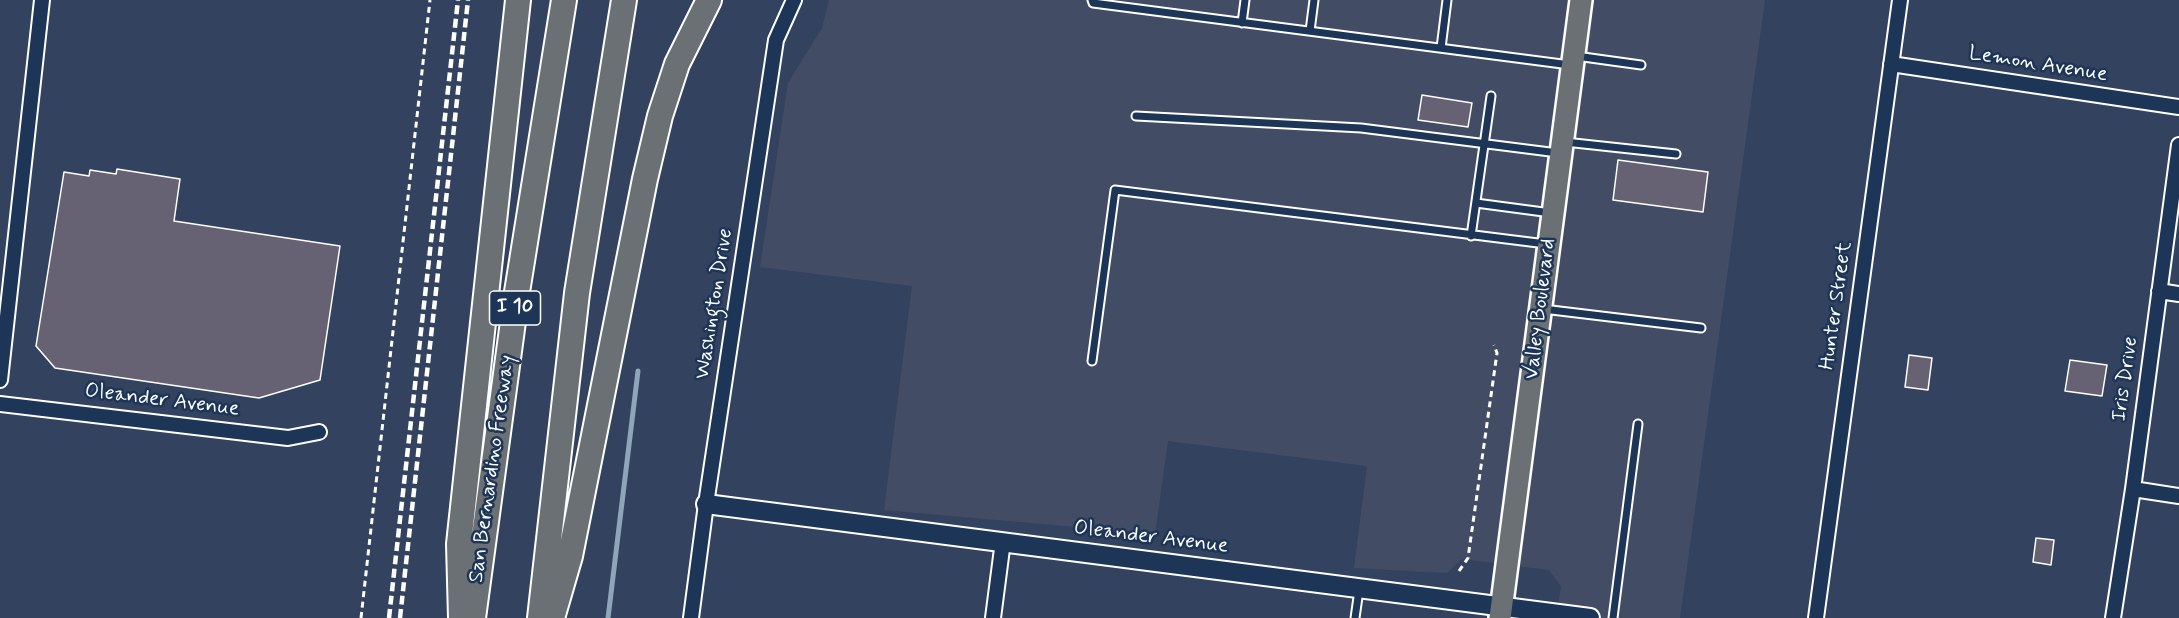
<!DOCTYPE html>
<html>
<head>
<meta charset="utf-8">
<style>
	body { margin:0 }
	canvas { display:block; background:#33425f }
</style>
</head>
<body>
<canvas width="2179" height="618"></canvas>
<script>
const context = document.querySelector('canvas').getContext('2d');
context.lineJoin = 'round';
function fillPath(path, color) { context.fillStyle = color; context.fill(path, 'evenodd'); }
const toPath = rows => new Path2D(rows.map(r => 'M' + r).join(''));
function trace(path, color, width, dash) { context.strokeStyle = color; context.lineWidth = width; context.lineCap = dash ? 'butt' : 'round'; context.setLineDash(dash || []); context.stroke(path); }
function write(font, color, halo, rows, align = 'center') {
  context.font = font + ' Mynerve,sans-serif'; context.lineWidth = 5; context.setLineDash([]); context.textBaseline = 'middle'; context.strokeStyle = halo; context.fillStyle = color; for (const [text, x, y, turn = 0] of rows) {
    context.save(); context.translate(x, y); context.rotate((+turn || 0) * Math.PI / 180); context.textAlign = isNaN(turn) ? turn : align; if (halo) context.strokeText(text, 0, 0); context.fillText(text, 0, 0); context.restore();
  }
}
const built = toPath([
	[829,0,1765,0,1680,618,1556,618,1561,586,1549,570,1462,559,1447,573,1354,568,1367,466,1168,441,1155,534,884,510,912,286,760,267,788,83,822,28]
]);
const stream = toPath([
	[608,618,638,371]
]);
const building = toPath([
	[1422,95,1472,103,1468,127,1418,120,1422,95],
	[1618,160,1708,172,1703,212,1613,200,1618,160],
	[117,169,180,179,174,221,340,246,320,380,259,398,55,368,36,346,64,172,89,176,90,170,116,174,117,169],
	[1909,355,1932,358,1928,390,1905,387,1909,355],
	[2070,360,2107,365,2102,396,2065,391,2070,360],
	[2036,538,2054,540,2051,565,2033,562,2036,538]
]);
const path = toPath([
	[1459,571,1468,558,1497,353,1494,345],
	[361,618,430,0]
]);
const lane = toPath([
	[1092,0,1093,3,1570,65],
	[1242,23,1245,0],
	[1310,31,1314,0],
	[1441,48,1447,0],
	[1576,56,1641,65],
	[1136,116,1361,128,1558,153],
	[1565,142,1676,154],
	[1476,203,1551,213],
	[1471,236,1491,96],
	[1543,309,1701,328],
	[1092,361,1115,190,1546,244],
	[1355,618,1359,590],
	[1613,618,1638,424]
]);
const street = toPath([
	[1891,64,2179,107],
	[2159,291,2179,294],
	[0,380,42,0],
	[0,404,288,438,319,432],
	[2133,489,2179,496],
	[691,618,706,504,776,40,794,0],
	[993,618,1003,541],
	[1816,618,1900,0],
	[2113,618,2133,489,2179,145]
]);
const secondary = toPath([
	[706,504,1590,618]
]);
const primary = toPath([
	[1500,618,1581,0]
]);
const highway = toPath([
	[461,618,459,544,518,0],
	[473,618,517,292,564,0],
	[540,618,577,293,624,0],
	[552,618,570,556,645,179,660,116,677,64,709,0]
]);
const rail = toPath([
	[389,618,458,0],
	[400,618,468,0]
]);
const shields = [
	[515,308,51]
];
const shieldNames = [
	["I 10",515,308]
];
const streetNames = [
	["Lemon Avenue",2038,65,9],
	["Washington Drive",715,304,-81],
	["Hunter Street",1837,306,-82],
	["Valley Boulevard",1541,309,-83],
	["Iris Drive",2126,379,-82],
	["Oleander Avenue",162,401,7],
	["San Bernardino Freeway",493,469,-82],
	["Oleander Avenue",1151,538,7]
];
fillPath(built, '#434c65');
trace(stream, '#8da6b8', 5);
fillPath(building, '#676273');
trace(building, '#fff', 1.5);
trace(lane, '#fff', 11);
trace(street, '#fff', 18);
trace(secondary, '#fff', 22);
trace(primary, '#fff', 26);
trace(highway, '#fff', 28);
trace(path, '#fff', 3, [6, 4.5]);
trace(lane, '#1d3557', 7);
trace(street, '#1d3557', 14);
trace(secondary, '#1d3557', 18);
trace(primary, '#6a7074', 21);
trace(highway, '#6a7074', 24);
trace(rail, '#fff', 4.5, [9, 4.5]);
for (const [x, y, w] of shields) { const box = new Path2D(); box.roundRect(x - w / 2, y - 17, w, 34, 4.5); context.fillStyle = '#1d3557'; context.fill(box); trace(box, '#fff', 1.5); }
write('bold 20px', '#fff', null, shieldNames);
write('21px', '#fff', '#1d3557', streetNames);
</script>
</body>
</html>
